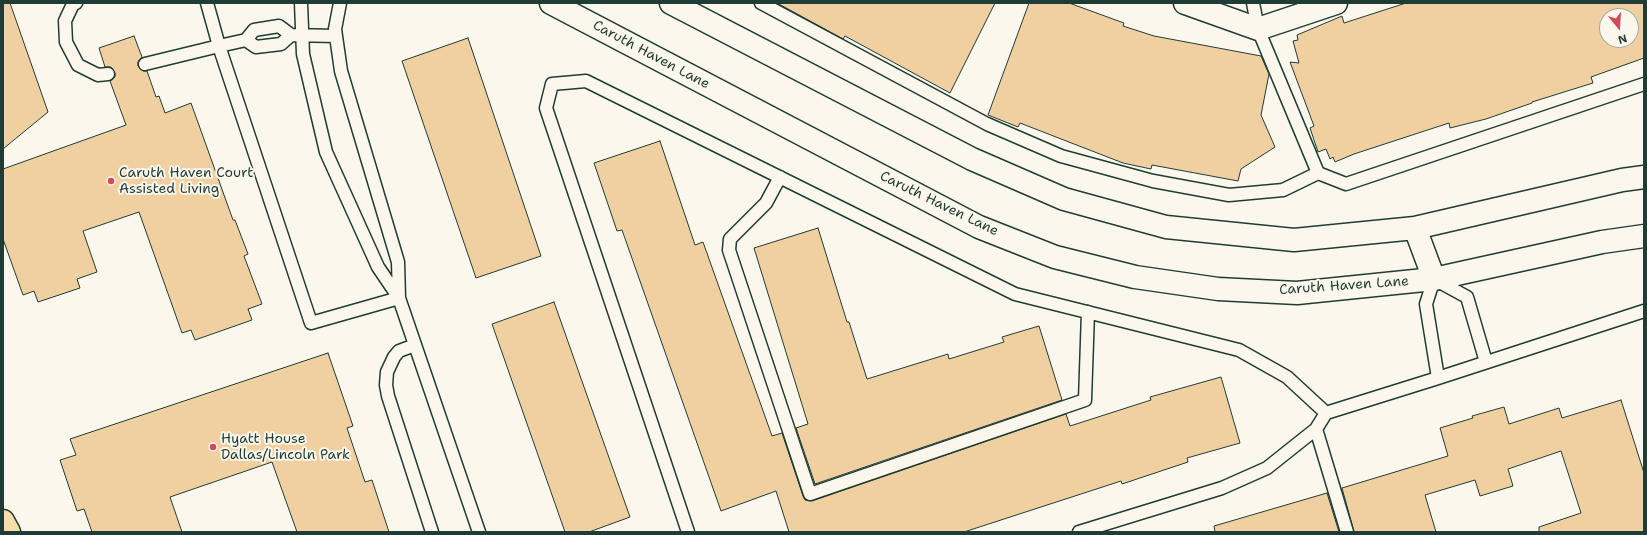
<!DOCTYPE html>
<html>
<head>
<meta charset="utf-8">
<style>
	body { margin:0 }
	#map { position:relative; width:1647px; height:535px; overflow:hidden; background:#fbf7ec; font-family:"Shantell Sans",sans-serif }
	canvas { display:block }
	.frame { position:absolute; inset:0; border:4px solid #1f3d34; pointer-events:none }
	.north { position:absolute; left:1599px; top:8px; width:40px; height:40px; box-sizing:border-box; background:#fbf7ec; border:1px solid #a3ada2; border-radius:50%; rotate:162deg; font-size:11px; font-weight:700; line-height:16px; text-align:center; color:#1f3d34 }
	.north::after { content:''; display:block; margin:auto; width:14px; height:18px; background:#d1495b; clip-path:polygon(50% 0,100% 100%,50% 72%,0 100%) }
</style>
</head>
<body>
<div id="map">
<canvas width="1647" height="535"></canvas>
<div class="frame"></div>
<div class="north">N</div>
</div>
<script>
const context = document.querySelector('canvas').getContext('2d');
context.lineJoin = 'round';
function fillPath(path, color) { context.fillStyle = color; context.fill(path, 'evenodd'); }
const toPath = rows => new Path2D(rows.map(r => 'M' + r).join(''));
function trace(path, color, width, dash) { context.strokeStyle = color; context.lineWidth = width; context.lineCap = dash ? 'butt' : 'round'; context.setLineDash(dash || []); context.stroke(path); }
function write(font, color, halo, rows, align = 'center') {
  context.font = font + ' "Shantell Sans",sans-serif'; context.lineWidth = 4; context.setLineDash([]); context.textBaseline = 'middle'; context.strokeStyle = halo; context.fillStyle = color; for (const [text, x, y, turn = 0] of rows) {
    context.save(); context.translate(x, y); context.rotate((+turn || 0) * Math.PI / 180); context.textAlign = isNaN(turn) ? turn : align; if (halo) context.strokeText(text, 0, 0); context.fillText(text, 0, 0); context.restore();
  }
}
const building = toPath([
	[3,3,10,3,48,112,3,149,3,3],
	[777,3,995,3,950,93,845,36,843,39,777,3],
	[1029,3,1069,3,1124,23,1123,26,1154,36,1261,56,1269,74,1261,115,1275,147,1241,169,1238,181,1152,165,1151,169,1123,163,1020,123,1018,127,988,115,1029,3],
	[1406,3,1644,3,1644,58,1591,77,1593,83,1532,102,1532,103,1486,119,1450,128,1449,123,1354,154,1335,162,1333,157,1330,159,1326,149,1318,152,1310,128,1314,126,1290,62,1299,63,1293,41,1298,40,1297,35,1342,16,1344,23,1406,3],
	[1607,16,1631,16,1631,40,1607,40,1607,16],
	[134,36,142,57,138,62,138,66,143,71,147,71,156,97,159,96,165,113,191,103,233,220,235,220,248,254,244,256,262,304,248,309,252,320,195,340,191,330,182,333,139,212,83,231,97,272,77,279,80,288,38,302,34,291,23,295,3,239,3,169,126,125,110,81,115,77,115,73,111,67,105,67,99,48,134,36],
	[468,38,541,256,476,278,402,61,468,38],
	[660,141,695,245,703,242,772,436,782,433,803,496,805,500,812,501,1066,414,1070,426,1151,400,1150,397,1221,377,1240,443,1187,458,1188,462,1122,484,1121,481,964,532,789,532,776,491,721,511,622,230,617,231,594,163,660,141],
	[818,228,847,322,849,322,867,379,948,354,949,359,1004,342,1002,337,1039,326,1062,400,815,484,796,428,808,424,754,248,818,228],
	[554,302,630,517,589,532,565,532,492,324,554,302],
	[328,353,353,426,347,428,365,482,372,480,389,532,297,532,272,462,170,497,182,532,92,532,84,509,77,511,60,460,76,455,70,439,328,353],
	[1621,400,1644,473,1644,532,1539,532,1539,527,1581,513,1561,451,1508,469,1513,486,1480,496,1475,480,1425,495,1436,532,1354,532,1342,488,1448,456,1440,428,1473,418,1472,416,1504,407,1509,424,1559,408,1562,418,1621,400],
	[1327,493,1339,532,1215,532,1214,526,1327,493]
]);
const service = toPath([
	[76,3,73,4,65,21,66,42,78,65,98,75,108,74],
	[301,3,303,54,326,152,378,267,399,298,479,532],
	[340,3,335,29,341,71,398,262,399,298],
	[761,3,987,124,1061,156,1153,181,1229,195,1283,190,1318,173],
	[1253,3,1258,29,1318,173,1346,184,1644,84],
	[336,36,291,35,279,26,254,30,246,40,219,46,311,323,399,298],
	[246,40,256,47,281,44,291,35],
	[145,64,219,46,207,3],
	[780,177,766,203,730,239,729,250,810,494,1085,400,1088,312],
	[415,345,399,351,394,357,387,372,386,385,388,396,432,532],
	[1438,378,1426,304,1434,279,1467,297,1486,362],
	[1326,413,1316,429,1347,532],
	[688,532,546,108,552,84,586,81,1015,294,1239,350,1287,377,1326,413,1438,378,1644,311],
	[1079,532,1222,488,1267,468,1316,429]
]);
const minor = toPath([
	[1185,3,1258,29,1336,3]
]);
const secondary = toPath([
	[551,3,979,227,1055,257,1135,277,1218,289,1297,293,1434,279,1602,242,1644,236],
	[671,3,972,159,1064,199,1166,227,1294,240,1415,228,1622,180,1644,177],
	[1415,228,1434,279]
]);
const motorway = toPath([
	[3,521,9,532]
]);
const markers = [
	[111,181,4,"#d1495b"],
	[213,447,4,"#d1495b"]
];
const streetNames = [
	["Caruth Haven Lane",651,55,28],
	["Caruth Haven Lane",939,204,26],
	["Caruth Haven Lane",1344,286,-4]
];
const poiNames = [
	["Caruth Haven Court",119,173],
	["Assisted Living",119,189],
	["Hyatt House",221,439],
	["Dallas/Lincoln Park",221,455]
];
fillPath(building, '#f0cfa1');
trace(building, '#1f3d34', 1);
trace(service, '#1f3d34', 15);
trace(minor, '#1f3d34', 25);
trace(secondary, '#1f3d34', 25);
trace(motorway, '#1f3d34', 25);
trace(service, '#fbf7ec', 12);
trace(minor, '#fbf7ec', 22);
trace(secondary, '#fbf7ec', 22);
trace(motorway, '#f9ddab', 22);
for (const [x, y, r, color] of markers) { const dot = new Path2D(); dot.arc(x, y, r, 0, 2 * Math.PI); context.fillStyle = color; context.fill(dot); trace(dot, '#fbf7ec', 1.5); }
write('14px', '#1f3d34', '#fbf7ec', streetNames);
write('14px', '#1f3d34', '#fbf7ec', poiNames, 'left');
</script>
</body>
</html>
